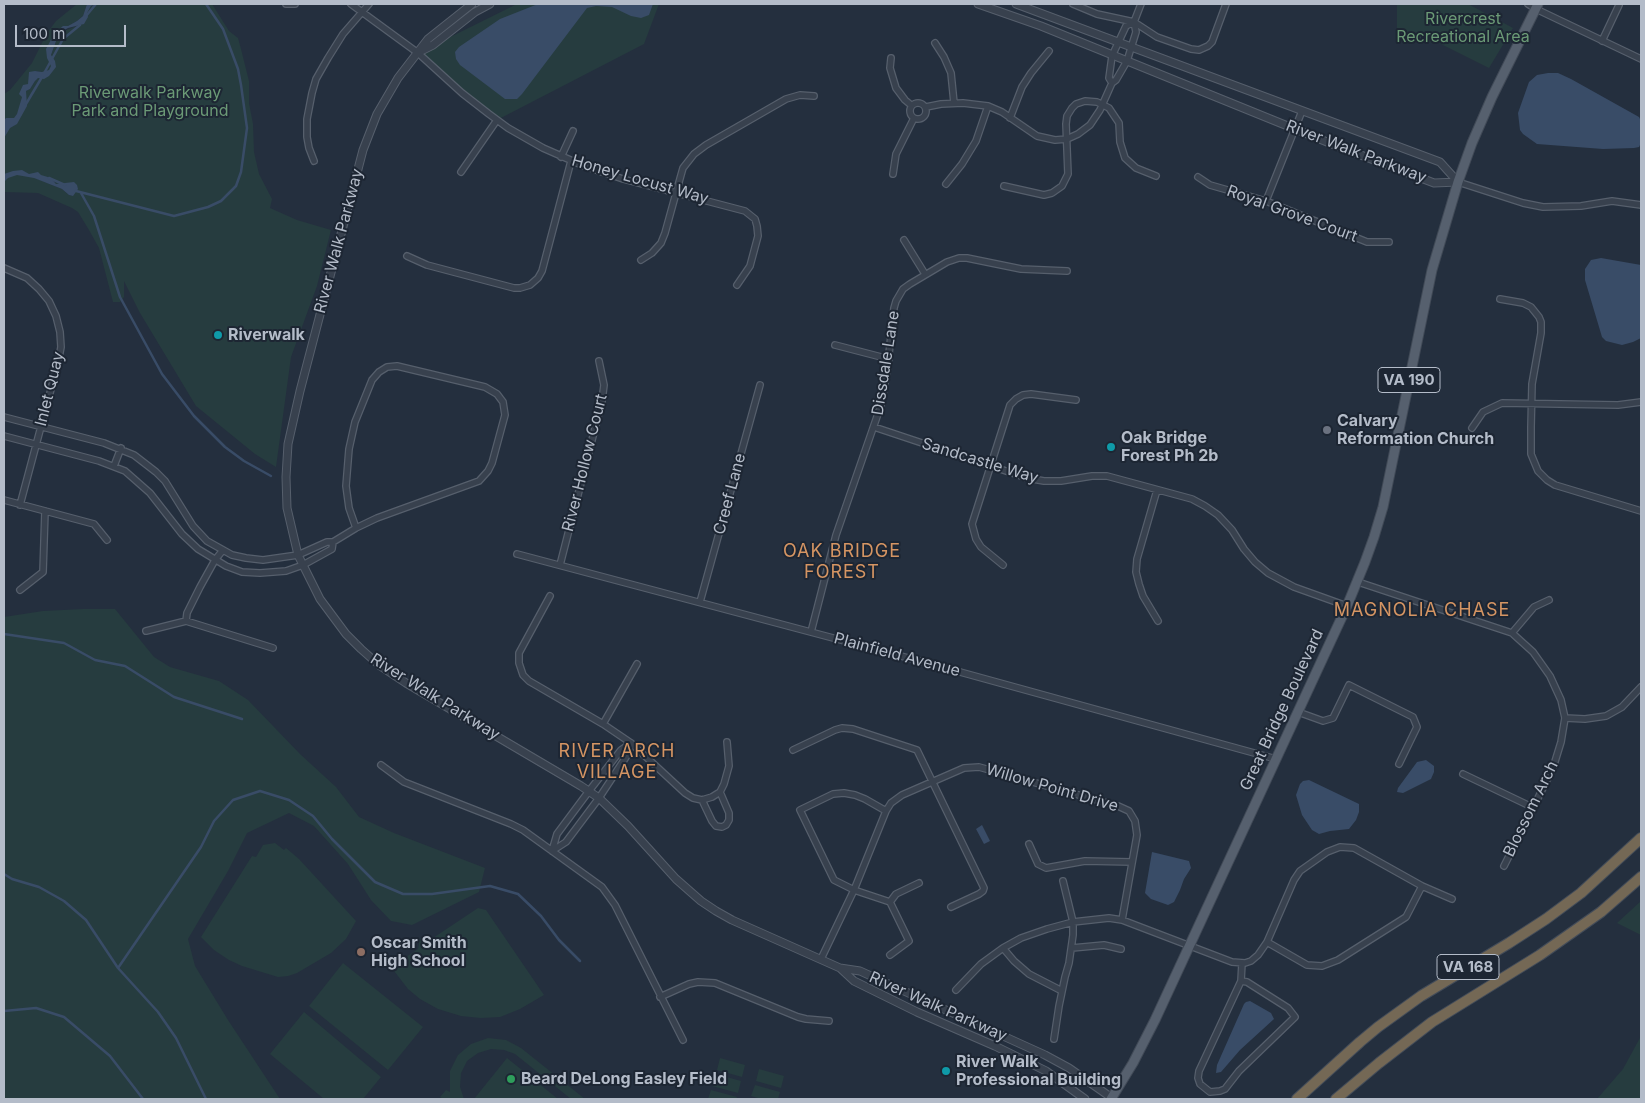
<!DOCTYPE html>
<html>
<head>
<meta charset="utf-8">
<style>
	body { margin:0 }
	#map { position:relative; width:1645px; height:1103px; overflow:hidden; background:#242f3e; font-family:Inter,sans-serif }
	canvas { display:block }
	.frame { position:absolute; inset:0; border:5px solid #b4bcc9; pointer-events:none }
	.scale { position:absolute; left:15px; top:25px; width:111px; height:22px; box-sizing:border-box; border:2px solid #b4bcc9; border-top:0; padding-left:6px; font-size:15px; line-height:18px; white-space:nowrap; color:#b4bcc9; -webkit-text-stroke:4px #1d2633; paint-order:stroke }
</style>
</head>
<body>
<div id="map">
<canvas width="1645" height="1103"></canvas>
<div class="frame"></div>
<div class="scale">100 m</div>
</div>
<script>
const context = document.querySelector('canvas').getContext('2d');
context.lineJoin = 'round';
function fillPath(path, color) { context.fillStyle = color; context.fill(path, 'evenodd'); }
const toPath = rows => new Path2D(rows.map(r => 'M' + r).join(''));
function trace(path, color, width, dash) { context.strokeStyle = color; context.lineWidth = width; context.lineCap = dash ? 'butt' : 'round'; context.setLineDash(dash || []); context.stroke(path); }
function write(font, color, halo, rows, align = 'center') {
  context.font = font + ' Inter,sans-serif'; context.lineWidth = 4; context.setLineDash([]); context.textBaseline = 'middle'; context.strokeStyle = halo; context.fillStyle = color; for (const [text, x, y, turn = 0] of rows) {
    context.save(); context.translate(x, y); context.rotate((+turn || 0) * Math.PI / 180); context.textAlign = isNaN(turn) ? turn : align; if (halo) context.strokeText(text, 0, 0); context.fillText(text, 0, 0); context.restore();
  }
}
const green = toPath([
	[77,4,87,4,83,16,77,21,54,34,51,55,59,33,79,25,91,6,95,4,212,4,229,31,238,38,241,49,249,81,249,103,253,124,254,152,259,174,272,199,270,208,297,220,331,230,317,286,291,357,276,467,255,454,196,406,140,313,124,281,124,297,120,302,113,302,99,248,89,230,78,212,72,208,38,193,4,192,4,182,7,178,4,178,4,122,6,118,4,120,4,94,10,90,32,63,47,33,56,21],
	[35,71,42,72,35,81,30,89,26,91,20,107,22,97],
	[35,178,51,178,56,184,73,196,69,195,62,189],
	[517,4,659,4,644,44,497,120,418,53],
	[1397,4,1468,4,1513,28,1489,68,1439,43,1397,40],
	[83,609,115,609,154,657,170,667,219,681,248,700,300,754,336,787,359,817,394,833,485,868,479,892,412,925,391,921,371,900,348,864,314,826,289,813,247,833,228,871,188,939,195,966,228,1020,280,1099,4,1099,4,617,43,611],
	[275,843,284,850,286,848,299,859,356,921,346,939,331,953,297,973,288,976,278,977,242,966,229,960,214,950,201,937,252,856,256,857,263,845],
	[1641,901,1641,935,1617,923],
	[478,908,486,910,544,995,520,1009,500,1017,481,1018,461,1016,438,1009,420,999,408,989,391,967,418,949,420,938,430,940],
	[343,963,423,1027,388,1070,309,1006],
	[304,1012,381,1077,363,1099,324,1099,270,1054],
	[1641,1036,1641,1099,1597,1099,1623,1069],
	[488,1038,506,1040,521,1048,585,1099,571,1099,515,1054,504,1050,491,1049,478,1053,467,1061,461,1073,460,1087,464,1099,443,1099,440,1097,446,1090,450,1092,450,1071,458,1055,471,1044],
	[507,1058,558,1099,474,1099],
	[720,1058,745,1065,742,1077,717,1070],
	[759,1069,784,1076,781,1088,756,1081],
	[716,1074,741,1081,738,1093,712,1086],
	[755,1085,780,1092,778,1099,761,1099,751,1096],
	[711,1090,737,1097,736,1099,708,1099]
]);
const water = toPath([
	[87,4,97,4,91,6,87,13,88,17,84,24,68,28,59,33,51,55,55,61,56,67,49,76,44,79,38,78,35,81,30,89,26,91,27,106,17,124,10,128,4,138,4,120,6,118,14,118,17,114,22,97,19,94,23,85,28,84,29,72,35,71,42,72,49,70,51,66,47,58,46,49,54,34,63,26,68,26,77,21,83,16],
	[538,4,653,4,649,15,641,18,631,16,612,7,596,6,587,8,522,94,517,99,505,99,460,65,456,59,455,52,459,47,500,19],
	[1558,73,1571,79,1639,117,1641,121,1641,143,1639,147,1634,148,1603,149,1537,144,1523,134,1520,130,1518,113,1529,82,1537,75,1548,73],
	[22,170,29,174,38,172,41,175,51,178,56,184,74,182,77,185,78,189,73,196,69,195,62,189,34,178,17,175,8,178,4,182,4,174,13,171],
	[1601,258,1641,265,1641,338,1633,342,1622,345,1606,341,1602,337,1585,280,1585,269,1591,260],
	[1426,760,1434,766,1434,772,1431,779,1403,793,1397,792,1398,788,1417,762],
	[1309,780,1359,804,1359,812,1356,820,1349,829,1330,831,1319,834,1312,830,1302,815,1296,795,1300,784,1303,781],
	[982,825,990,841,984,844,976,829],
	[1152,852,1189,861,1191,868,1184,879,1180,890,1174,902,1168,905,1151,899,1145,893],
	[1250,1001,1271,1013,1274,1019,1240,1050,1221,1072,1216,1073,1217,1065,1244,1004,1246,1002]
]);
const stream = toPath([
	[86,16,96,4],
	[26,104,42,77,63,39,80,25],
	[49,178,65,185],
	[76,191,174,216,208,207,221,201,236,186,241,172,247,128,241,85,238,69,223,29,206,4],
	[81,193,94,216,120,297,162,374,194,416,225,447,244,461,271,476],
	[4,634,64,643,95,660,125,666,174,697,242,719],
	[4,874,12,879,39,887,64,901,86,920,118,968,158,1012,176,1038,206,1099],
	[118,968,201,847,214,821,233,800,260,791,289,800,313,816,332,839,375,882,403,894,432,894,490,886,518,894,541,916,559,940,580,961],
	[4,1011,36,1008,64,1017,110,1056,143,1099]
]);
const minor = toPath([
	[286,4,295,4],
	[351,4,418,53,462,93,489,114,508,128,543,148,584,166,623,179,745,211,755,219,757,226,758,236,750,266,737,285],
	[1073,4,1097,14,1134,22,1157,37,1191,49,1199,50,1208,46,1212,42,1226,4],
	[1528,4,1536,9,1641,59],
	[1134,22,1126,26,1112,56,1109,78,1112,83,1116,80,1127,61,1136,32,1134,22,1141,4],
	[1602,41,1619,5],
	[935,43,944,57,951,73,954,103],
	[891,58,890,68,896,88,905,100,911,105],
	'910 111a8 8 0 1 1 16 0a8 8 0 1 1-16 0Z',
	[926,107,941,104,963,103,988,106,1002,112,1037,136,1055,140,1067,139,1078,134,1090,125,1100,110,1112,83],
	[1010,118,1022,87,1031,73,1049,51],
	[561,157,573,131],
	[314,161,309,148,307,137,307,119,312,93,316,79,328,58,343,34,369,4],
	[461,172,497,120],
	[893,174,896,154,914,118],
	[1198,177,1210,185,1266,201,1367,242,1389,242],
	[1458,182,1523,203,1543,207,1581,206,1612,201,1641,205],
	[946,184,962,164,976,141,988,106],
	[1004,186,1044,195,1052,193,1062,186,1068,174,1066,124,1067,116,1072,108,1076,104,1085,101,1097,102,1109,108,1119,123,1120,142,1125,158,1136,168,1156,176],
	[1266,201,1302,111],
	[904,240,925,274],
	[407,256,427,265,514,288,520,288,530,285,538,278,542,271,571,161],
	[641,260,652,253,661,243,665,233,681,175,683,168,694,154,706,145,786,99,800,95,814,96],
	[4,268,27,278,39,289,49,301,56,316,60,332,61,347,58,363,20,505],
	[1500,299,1523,303,1531,307,1539,317,1541,322,1541,333,1532,384,1531,427,1531,454,1538,471,1547,480,1555,485,1641,511],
	[835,345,889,359],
	[4,417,104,443,134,455,156,472,165,481,193,526,207,541,232,555,246,558,263,560,298,555,327,542,333,542,356,528,377,518,479,481,488,471,492,463,505,415,503,402,497,394,485,387,397,366,387,367,379,372,372,380,355,422,349,449,346,486,349,508,356,528],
	[874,427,1027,478,1044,481,1061,481,1092,476,1107,476,1192,499,1205,506,1218,515,1232,530,1244,549,1255,562,1268,573,1294,587,1347,606],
	[1472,428,1483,412,1502,403,1618,405,1641,402],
	[4,436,99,461,125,471,150,493,182,534,198,549,226,566,242,572,260,573,286,571,303,565,332,549,333,542],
	[114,466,121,448],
	[1157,490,1137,559,1136,572,1139,584,1143,596,1158,621],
	[4,500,94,524,107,540],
	[517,554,931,664,1276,759],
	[560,565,602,401,604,385,599,361],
	[1003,565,981,547,976,539,972,524,1010,405,1016,399,1023,395,1031,394,1076,400],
	[1358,582,1512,633,1533,652,1550,676,1561,700,1565,718,1561,742,1553,768,1504,866],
	[20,590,43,572,45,511],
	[550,596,519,653,519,663,523,675,529,681,603,724,631,743,685,793,693,798,702,800,712,797,720,792,724,784,729,766,727,742],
	[700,602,760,385],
	[186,621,187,613,200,587,215,560,223,550],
	[146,631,186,621,273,648],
	[811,632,836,535,881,405,887,372,894,308,896,301,903,289,910,284,947,262,959,258,967,258,1021,269,1067,271],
	[1512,633,1534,607,1549,600],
	[1298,712,1323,721,1333,718,1349,685,1413,717,1417,727,1399,764],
	[1565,718,1585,719,1606,716,1622,707,1641,687],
	[603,724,637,664],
	[631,743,628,754,599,798,566,842,552,851,557,834,589,791,621,750,631,743],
	[793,750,835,730,842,728,853,729,917,750,984,888,983,891,979,894,951,907],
	[381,765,404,782,511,824,523,830,602,887,615,905,683,1040],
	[1463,774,1532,807],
	[702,800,712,821,716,826,722,827,726,825,729,820,729,813,720,792],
	[886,811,865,799,855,795,844,793,833,794,800,810,834,880,854,890,890,902,909,941,890,955],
	[1029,844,1038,864,1046,868,1085,861,1132,862],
	[890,902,896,894,919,883],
	[1267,942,1294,880,1300,871,1327,852,1340,847,1354,848,1422,886,1452,899],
	[1003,948,1014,961,1029,974,1062,991],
	[1072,948,1104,945,1121,949],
	[821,959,854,890,886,811,891,803,902,795,964,768,979,767,1118,806,1129,811,1135,821,1137,835,1122,920],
	[1241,981,1247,982,1288,1008,1295,1017,1239,1071,1225,1089,1220,1091,1210,1092,1200,1084,1198,1078,1199,1071,1241,981,1242,963],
	[956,990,981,964,1003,948,1021,938,1047,929,1073,922,1109,918,1122,920,1232,962,1245,963,1251,961,1258,955,1267,942,1307,965,1322,966,1338,960,1406,917,1422,886],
	[660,997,689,984,698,982,715,983,798,1017,806,1019,829,1021],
	[1054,1039,1059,1006,1065,977,1069,963,1073,935,1073,922,1063,881]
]);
const tertiary = toPath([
	[472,4,428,39,398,78,377,114,363,150,300,391,288,444,286,477,287,508,298,555,320,599,346,634,361,649,379,665,406,683,581,786,599,798,628,826,676,879,701,901,716,911,732,920,840,968,860,971,1045,1055,1069,1068,1112,1098],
	[978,4,1041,26,1332,144,1434,183,1458,182],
	[1016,4,1440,162,1458,182],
	[421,51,433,45,475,12,490,4],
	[840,968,854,981,917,1012,995,1046,1046,1071,1085,1099]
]);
const primary = toPath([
	[1111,1099,1133,1063,1155,1020,1347,606,1365,562,1374,537,1383,507,1432,270,1458,182,1472,143,1492,97,1538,4]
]);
const motorway = toPath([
	[1297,1099,1360,1042,1378,1027,1421,996,1509,943,1546,919,1581,893,1641,838],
	[1336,1099,1379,1063,1432,1022,1540,955,1601,912,1641,877]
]);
const markers = [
	[218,335,5,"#0f9aa8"],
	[1327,430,5,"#6b7280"],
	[1111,447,5,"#0f9aa8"],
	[361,952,5,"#8d6e63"],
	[946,1071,5,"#0f9aa8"],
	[511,1079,5,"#2e9e5b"]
];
const shields = [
	[1409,380,62],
	[1468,967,62]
];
const shieldNames = [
	["VA 190",1409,380],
	["VA 168",1468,967]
];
const parkNames = [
	["Rivercrest",1463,19],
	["Recreational Area",1463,37],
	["Riverwalk Parkway",150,93],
	["Park and Playground",150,111]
];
const streetNames = [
	["River Walk Parkway",1356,152,21],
	["Honey Locust Way",640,180,16],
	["Royal Grove Court",1292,214,20],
	["River Walk Parkway",339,241,-75],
	["Dissdale Lane",886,363,-81],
	["Inlet Quay",50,389,-76],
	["Sandcastle Way",980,461,17],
	["River Hollow Court",585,463,-76],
	["Creef Lane",730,494,-75],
	["Plainfield Avenue",897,655,15],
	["River Walk Parkway",435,697,32],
	["Great Bridge Boulevard",1282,710,-65],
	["Willow Point Drive",1052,788,16],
	["Blossom Arch",1531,809,-64],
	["River Walk Parkway",938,1007,24]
];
const poiNames = [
	["Riverwalk",228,335],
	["Calvary",1337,421],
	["Reformation Church",1337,439],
	["Oak Bridge",1121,438],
	["Forest Ph 2b",1121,456],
	["Oscar Smith",371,943],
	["High School",371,961],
	["River Walk",956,1062],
	["Professional Building",956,1080],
	["Beard DeLong Easley Field",521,1079]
];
const neighbourhoodNames = [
	["OAK BRIDGE",842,552],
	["FOREST",842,573],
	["MAGNOLIA CHASE",1422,611],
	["RIVER ARCH",617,752],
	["VILLAGE",617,773]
];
fillPath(green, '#263c3f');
fillPath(water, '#394c67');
trace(stream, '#394c67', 2.5);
trace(minor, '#565f6c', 8);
trace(tertiary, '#565f6c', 9);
trace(primary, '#414a57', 11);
trace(motorway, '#434c59', 12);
trace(minor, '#38414e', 5.5);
trace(tertiary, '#38414e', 7);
trace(primary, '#56606e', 9);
trace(motorway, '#746855', 10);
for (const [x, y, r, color] of markers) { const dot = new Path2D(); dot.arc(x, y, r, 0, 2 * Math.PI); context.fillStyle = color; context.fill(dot); trace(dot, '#1d2633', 2); }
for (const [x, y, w] of shields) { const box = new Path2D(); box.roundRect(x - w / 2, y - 12.5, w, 25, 4); context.fillStyle = '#1d2633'; context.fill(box); trace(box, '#b4bcc9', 1); }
write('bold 15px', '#b4bcc9', null, shieldNames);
write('16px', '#6b9a76', '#1d2633', parkNames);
write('16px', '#b4bcc9', '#1d2633', streetNames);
write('bold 16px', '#b4bcc9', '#1d2633', poiNames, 'left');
context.letterSpacing = '1px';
write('18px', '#d59563', '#1d2633', neighbourhoodNames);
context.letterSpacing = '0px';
</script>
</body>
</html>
